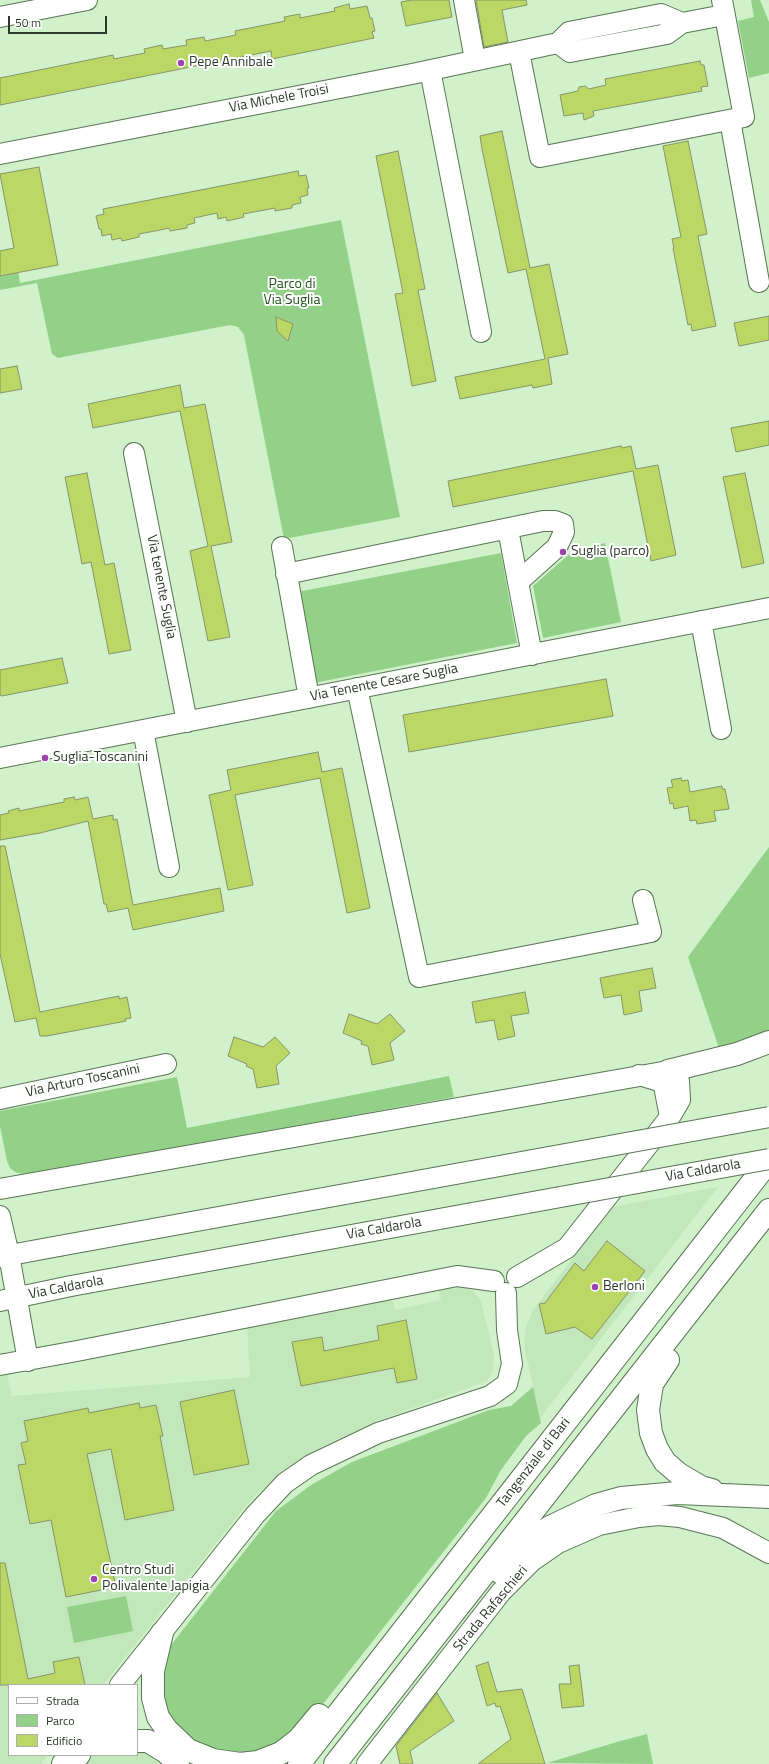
<!DOCTYPE html>
<html>
<head>
<meta charset="utf-8">
<style>
	body { margin:0 }
	#map { position:relative; width:769px; height:1764px; overflow:hidden; background:#d0f1ca; font-family:"Titillium Web",sans-serif }
	canvas { display:block }
	.legend { position:absolute; left:8px; top:1684px; width:130px; height:72px; box-sizing:border-box; background:#fff; border:1px solid #abb0aa; margin:0; padding:5px 7px; list-style:none; font-size:12px; color:#2c392a }
	.legend li { display:flex; align-items:center; gap:8px; height:20px }
	.legend b { width:20px; border:1px solid #abb0aa }
	.scale { position:absolute; left:8px; top:16px; width:99px; height:18px; box-sizing:border-box; border:2px solid #2c392a; border-top:0; padding-left:5px; font-size:12px; line-height:14px; white-space:nowrap; color:#2c392a; -webkit-text-stroke:3px #fff; paint-order:stroke }
</style>
</head>
<body>
<div id="map">
<canvas width="769" height="1764"></canvas>
<ul class="legend">
<li><b style="height:5px;background:#fff"></b>Strada</li>
<li><b style="height:11px;background:#93d189"></b>Parco</li>
<li><b style="height:11px;background:#bbd765"></b>Edificio</li>
</ul>
<div class="scale">50 m</div>
</div>
<script>
const context = document.querySelector('canvas').getContext('2d');
context.lineJoin = 'round';
function fillPath(path, color) { context.fillStyle = color; context.fill(path, 'evenodd'); }
const toPath = rows => new Path2D(rows.map(r => 'M' + r).join(''));
function trace(path, color, width, dash) { context.strokeStyle = color; context.lineWidth = width; context.lineCap = dash ? 'butt' : 'round'; context.setLineDash(dash || []); context.stroke(path); }
function write(font, color, halo, rows, align = 'center') {
  context.font = font + ' "Titillium Web",sans-serif'; context.lineWidth = 4; context.setLineDash([]); context.textBaseline = 'middle'; context.strokeStyle = halo; context.fillStyle = color; for (const [text, x, y, turn = 0] of rows) {
    context.save(); context.translate(x, y); context.rotate((+turn || 0) * Math.PI / 180); context.textAlign = isNaN(turn) ? turn : align; if (halo) context.strokeText(text, 0, 0); context.fillText(text, 0, 0); context.restore();
  }
}
const built = toPath([
	[718,1187,540,1418,524,1344,526,1327,533,1310,612,1207],
	[452,1287,462,1287,473,1291,481,1301,494,1354,493,1371,487,1381,379,1420,325,1445,287,1469,255,1496,244,1508,103,1685,9,1685,9,1755,48,1755,41,1764,0,1764,0,1376,7,1375,12,1396,250,1377,247,1327,392,1299,395,1310,441,1300,439,1290],
	[137,1748,141,1749,167,1764,79,1764,93,1755,137,1755]
]);
const green = toPath([
	[751,0,760,0,769,22,769,73,749,78,738,21,754,17],
	[341,220,400,517,284,539,244,335,238,327,230,325,58,358,52,354,37,283,0,290,0,276,11,274,9,266,17,264,20,283],
	[605,543,621,622,543,638,533,586,573,551],
	[501,553,517,643,314,683,292,593],
	[769,847,769,1032,746,1041,719,1048,688,957],
	[449,1076,454,1097,27,1175,15,1172,10,1168,7,1161,0,1126,0,1111,177,1077,187,1128],
	[533,1387,541,1423,526,1436,501,1470,486,1498,308,1723,283,1744,237,1757,193,1742,164,1711,161,1688,165,1658,171,1645,276,1511,311,1485,352,1462,489,1410,511,1406],
	[126,1596,133,1631,74,1643,67,1607],
	[647,1734,653,1764,547,1763,617,1742]
]);
const building = toPath([
	[411,0,449,0,452,17,406,26,401,2,411,0],
	[476,0,526,0,527,5,502,10,508,42,484,47,476,0],
	[349,4,350,9,367,6,370,18,372,18,375,31,372,32,374,38,272,59,271,51,0,105,0,78,113,55,114,59,145,53,144,49,162,45,163,49,187,45,186,40,204,37,205,41,236,35,235,31,285,21,284,17,300,14,300,18,335,11,334,8,349,4],
	[700,61,701,65,704,65,708,86,701,87,702,91,593,111,594,116,584,120,583,113,564,116,560,95,578,91,579,87,585,86,589,89,606,85,605,79,700,61],
	[502,131,530,268,549,264,568,354,548,358,552,384,533,388,532,385,460,399,455,377,545,359,526,269,508,273,482,149,480,136,502,131],
	[688,141,707,234,698,236,716,326,692,331,691,324,688,325,673,248,674,248,672,239,681,237,663,146,688,141],
	[398,151,425,289,418,290,436,381,412,386,395,294,403,293,376,156,398,151],
	[39,167,58,265,0,276,0,251,14,248,0,174,39,167],
	[298,171,299,176,306,175,309,188,307,188,308,195,300,197,301,203,292,205,292,208,275,211,275,208,243,214,244,217,227,221,226,217,218,219,217,213,194,218,195,223,187,225,187,228,170,231,169,228,160,230,139,234,139,237,122,241,121,238,112,240,111,234,102,236,101,229,99,229,96,216,104,214,103,209,298,171],
	[769,316,769,340,739,346,734,323,769,316],
	[276,317,293,324,288,341,277,331,276,317],
	[17,366,22,389,0,393,0,369,17,366],
	[180,385,184,408,205,404,232,542,211,546,230,637,208,641,190,551,208,546,180,411,93,428,88,404,180,385],
	[769,421,769,445,736,452,731,428,769,421],
	[621,446,622,448,631,446,636,469,658,465,676,555,651,561,633,471,453,507,448,481,621,446],
	[87,473,105,565,114,563,131,650,109,654,91,562,82,564,65,477,87,473],
	[745,473,764,563,742,568,723,477,745,473],
	[62,658,68,683,2,696,0,695,0,670,62,658],
	[606,679,613,716,409,752,403,715,606,679],
	[318,752,322,772,342,768,370,908,347,913,320,778,235,795,253,885,228,890,209,795,231,790,227,770,318,752],
	[681,778,682,781,688,780,690,792,722,786,722,789,725,789,729,809,714,811,716,821,697,824,696,820,690,821,688,806,674,809,673,803,670,804,667,788,673,787,671,780,681,778],
	[74,797,75,800,88,797,93,819,113,815,113,820,117,819,133,905,220,888,224,911,133,930,128,908,108,912,106,904,104,904,88,821,40,833,0,840,0,815,9,813,8,811,19,808,19,811,64,802,64,799,74,797],
	[0,846,5,846,40,1012,119,996,119,999,127,997,131,1018,125,1019,126,1021,47,1036,40,1036,36,1018,15,1022,0,954,0,846],
	[652,968,656,988,639,991,642,1011,624,1015,621,995,604,998,600,978,652,968],
	[525,992,529,1013,511,1016,515,1036,498,1040,494,1020,476,1023,472,1002,525,992],
	[349,1014,377,1024,390,1014,405,1031,390,1043,394,1060,372,1065,368,1046,361,1044,362,1041,343,1033,349,1014],
	[234,1037,263,1047,275,1037,290,1053,276,1066,279,1084,257,1088,253,1069,246,1066,247,1064,228,1056,234,1037],
	[607,1241,645,1271,592,1339,575,1327,546,1334,539,1304,545,1303,575,1263,584,1271,607,1241],
	[406,1320,417,1379,397,1383,394,1368,301,1386,292,1342,322,1337,324,1351,379,1340,377,1326,406,1320],
	[234,1390,249,1464,194,1475,180,1402,234,1390],
	[139,1403,140,1408,156,1405,163,1436,160,1436,174,1510,125,1520,111,1449,87,1454,116,1587,66,1597,51,1520,30,1524,18,1465,26,1464,21,1443,28,1441,24,1421,88,1408,89,1413,139,1403],
	[0,1563,5,1563,28,1679,55,1673,53,1662,79,1657,85,1685,0,1685,0,1563],
	[488,1662,497,1692,522,1689,545,1764,478,1764,511,1739,500,1706,496,1707,495,1703,487,1706,476,1666,488,1662],
	[579,1665,584,1706,562,1708,559,1684,571,1684,569,1666,579,1665],
	[437,1693,454,1721,410,1751,413,1764,400,1764,396,1746,437,1693]
]);
const minor = toPath([
	[464,0,475,60],
	[0,17,87,0],
	[682,23,661,14,569,32,558,43,570,52,667,34,682,23,724,15],
	[519,52,540,157,744,117,722,0],
	[430,70,481,332],
	[730,120,759,282],
	[0,154,412,74,558,43],
	[134,453,187,722],
	[508,529,518,582],
	[282,547,309,698],
	[286,574,543,521,555,521,563,524,564,532,557,547,518,582,532,655],
	[701,621,721,729],
	[357,688,419,977,651,932,643,900],
	[143,730,169,867],
	[0,758,769,608],
	[639,1075,659,1081,664,1086,670,1117],
	[0,1099,166,1064],
	[0,1189,668,1071,679,1081,680,1100,670,1117,567,1248,517,1277],
	[0,1216,9,1255,28,1361],
	[0,1257,59,1246],
	[0,1301,71,1286],
	[0,1365,77,1351,457,1276,494,1281],
	[120,1685,255,1515,285,1483,311,1465,378,1433,490,1396,507,1384,512,1364,507,1330,506,1293],
	[367,1764,501,1592,532,1561,558,1543,599,1525,639,1517,658,1515,680,1517,723,1528,769,1553]
]);
const highway = toPath([
	[668,1071,737,1054,769,1042],
	[668,1360,652,1384,648,1410,651,1433,657,1449,665,1462,679,1474,701,1487,712,1490],
	[501,1573,535,1537,550,1527,596,1505,621,1498,678,1493,769,1497],
	[162,1633,153,1671,153,1698,158,1717,167,1730,188,1750,213,1760,240,1764,258,1762,281,1753,298,1740,319,1715],
	[137,1741,148,1741,166,1752,178,1764],
	[63,1764,79,1755],
	[299,1764,769,1161],
	[335,1764,769,1210]
]);
const minorBridge = toPath([
	[59,1246,769,1117],
	[71,1286,769,1159]
]);
const markers = [
	[181,63,4,"#9d43ae"],
	[563,552,4,"#9d43ae"],
	[45,758,4,"#9d43ae"],
	[595,1287,4,"#9d43ae"],
	[94,1579,4,"#9d43ae"]
];
const poiNames = [
	["Pepe Annibale",189,63],
	["Suglia (parco)",571,552],
	["Suglia-Toscanini",53,758],
	["Berloni",603,1287],
	["Centro Studi",102,1571],
	["Polivalente Japigia",102,1587]
];
const streetNames = [
	["Via Michele Troisi",279,99,-11],
	["Via tenente Suglia",161,587,79],
	["Via Tenente Cesare Suglia",384,683,-11],
	["Via Arturo Toscanini",83,1081,-12],
	["Via Caldarola",703,1171,-10],
	["Via Caldarola",384,1229,-10],
	["Via Caldarola",66,1288,-11],
	["Tangenziale di Bari",534,1463,-52],
	["Strada Rafaschieri",491,1609,-50]
];
const parkNames = [
	["Parco di",292,285],
	["Via Suglia",292,301]
];
fillPath(built, '#c2e7bb');
fillPath(green, '#93d189');
fillPath(building, '#bbd765');
trace(building, '#889469', 1);
trace(minor, '#587653', 22);
trace(highway, '#587653', 24);
trace(minor, '#fff', 20);
trace(highway, '#fff', 22);
trace(minorBridge, '#587653', 22, []);
trace(minorBridge, '#fff', 20);
for (const [x, y, r, color] of markers) { const dot = new Path2D(); dot.arc(x, y, r, 0, 2 * Math.PI); context.fillStyle = color; context.fill(dot); trace(dot, '#fff', 1.5); }
write('14px', '#2c392a', '#fff', poiNames, 'left');
write('14px', '#2c392a', '#fff', streetNames);
write('14px', '#1e5116', '#fff', parkNames);
</script>
</body>
</html>
